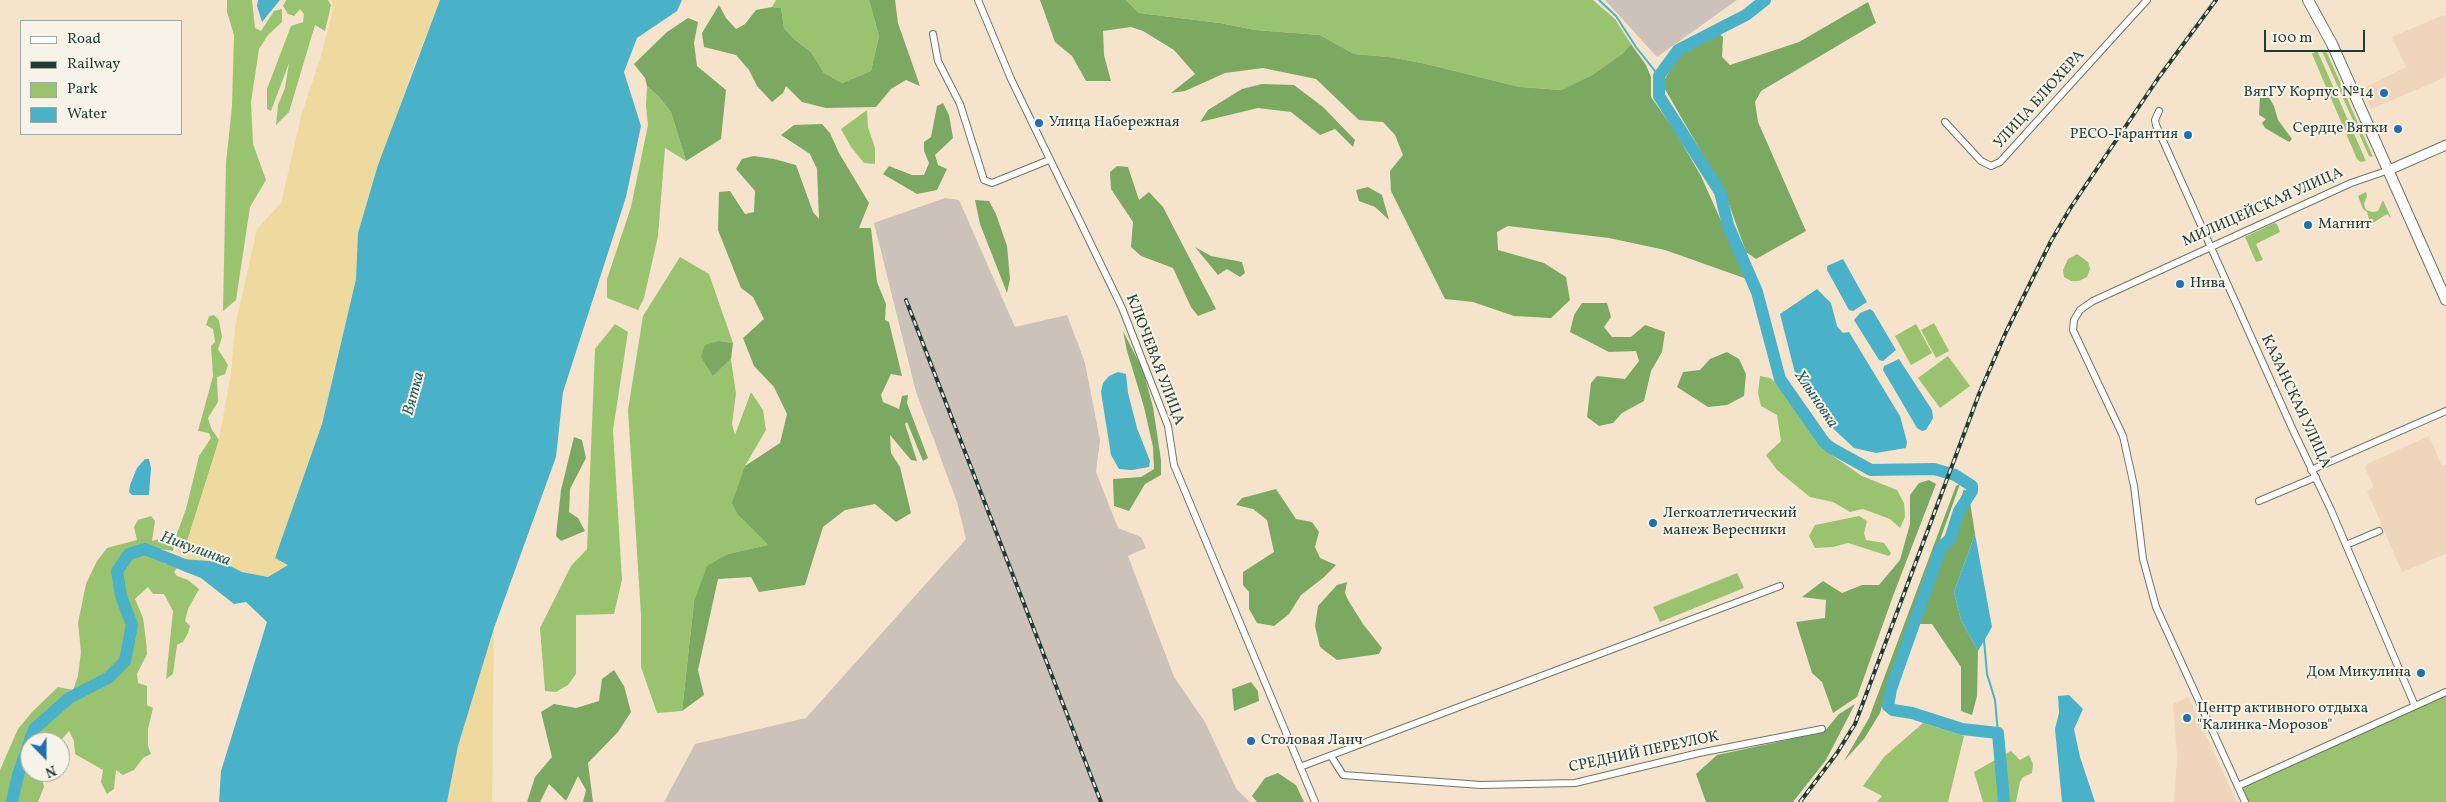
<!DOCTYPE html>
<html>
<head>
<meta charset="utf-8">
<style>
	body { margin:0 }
	#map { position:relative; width:2446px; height:802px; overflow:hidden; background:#f5e3cc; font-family:Vollkorn,serif }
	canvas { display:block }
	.legend { position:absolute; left:20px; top:20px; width:162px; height:115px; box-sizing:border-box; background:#f7f3e8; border:1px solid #a1aaa0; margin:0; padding:6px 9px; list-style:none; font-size:15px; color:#1f3d34 }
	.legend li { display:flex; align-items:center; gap:10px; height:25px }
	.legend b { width:25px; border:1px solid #a1aaa0 }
	.north { position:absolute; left:20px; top:732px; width:50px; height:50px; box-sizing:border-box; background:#f7f3e8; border:1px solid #a1aaa0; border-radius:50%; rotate:158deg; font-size:14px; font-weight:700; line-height:20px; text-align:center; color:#1f3d34 }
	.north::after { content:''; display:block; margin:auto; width:18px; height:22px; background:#1f6fb2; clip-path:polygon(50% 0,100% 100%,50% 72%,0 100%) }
	.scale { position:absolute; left:2264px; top:30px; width:101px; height:22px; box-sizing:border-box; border:2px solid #1f3d34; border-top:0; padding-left:6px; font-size:15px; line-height:18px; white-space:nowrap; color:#1f3d34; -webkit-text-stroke:4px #f7f3e8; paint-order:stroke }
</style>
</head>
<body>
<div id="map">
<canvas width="2446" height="802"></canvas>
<ul class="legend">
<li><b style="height:6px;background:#fff"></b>Road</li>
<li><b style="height:6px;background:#1f3d34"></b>Railway</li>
<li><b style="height:14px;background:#9ac370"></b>Park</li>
<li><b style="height:14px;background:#49b1c8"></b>Water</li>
</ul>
<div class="north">N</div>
<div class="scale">100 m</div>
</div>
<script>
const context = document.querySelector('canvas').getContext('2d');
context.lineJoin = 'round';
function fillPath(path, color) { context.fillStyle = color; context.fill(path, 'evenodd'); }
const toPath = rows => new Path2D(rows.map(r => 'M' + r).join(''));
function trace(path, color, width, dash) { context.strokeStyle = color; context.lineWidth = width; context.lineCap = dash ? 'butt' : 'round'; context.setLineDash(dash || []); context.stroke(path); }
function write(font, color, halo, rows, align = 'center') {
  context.font = font + ' Vollkorn,serif'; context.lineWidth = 4; context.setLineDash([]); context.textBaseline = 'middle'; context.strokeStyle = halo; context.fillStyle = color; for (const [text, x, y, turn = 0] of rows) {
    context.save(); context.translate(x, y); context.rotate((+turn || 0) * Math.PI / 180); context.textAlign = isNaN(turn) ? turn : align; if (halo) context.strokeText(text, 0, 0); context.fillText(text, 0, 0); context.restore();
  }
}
const built = toPath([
	[2446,14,2446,77,2371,109,2362,89,2406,67,2392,37],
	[2429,436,2442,466,2446,465,2446,554,2402,572,2367,491,2374,487,2365,468,2367,464],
	[2188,697,2237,802,2174,802,2177,756,2173,704]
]);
const industrial = toPath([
	[1605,0,1737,0,1657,57],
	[945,198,959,200,1015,327,1067,315,1085,363,1100,440,1096,472,1118,528,1141,537,1146,548,1128,556,1174,677,1205,722,1237,790,1250,802,664,802,695,744,806,718,966,539,957,502,916,392,874,223]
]);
const green = toPath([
	[227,0,252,0,255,28,261,31,274,11,282,9,282,22,268,35,259,49,251,102,253,144,266,180,250,207,236,300,223,311,226,163,232,106,234,35,227,12],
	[286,0,328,0,331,5,325,31,315,25,289,112,276,125,278,105,285,88,289,63,271,111,267,109,267,89,291,26,303,22,304,14,300,9,294,16,288,14,283,6],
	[776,0,869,0,879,36,871,71,842,83,824,73,811,52,794,39,784,28,781,8,772,7],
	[1126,0,1593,0,1615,19,1631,44,1622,54,1592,75,1563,90,1520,87,1422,63,1388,57,1354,54,1320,35,1255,30,1220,23,1139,13],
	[2321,49,2327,53,2373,157,2369,156],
	[2317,50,2366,161,2361,162,2357,159,2312,54],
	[647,86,659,97,671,112,686,161,665,148,658,236,644,298,638,310,607,298,607,279,631,207,648,125,646,106],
	[867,110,868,127,875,148,875,164,864,163,851,147,841,129],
	[2366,192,2367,196,2364,204,2366,210,2372,212,2378,211,2383,200,2391,218,2387,214,2370,225,2372,229,2368,225,2369,219,2367,212,2363,209,2358,196],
	[2274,223,2277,224,2280,232,2256,244,2263,260,2256,262,2245,237],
	[2077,254,2088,262,2090,269,2087,277,2079,281,2071,281,2064,277,2063,270,2068,259],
	[680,257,709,274,733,343,719,341,713,376,731,359,736,394,732,424,735,435,751,392,763,410,766,430,745,466,738,515,768,545,728,554,694,602,682,711,657,713,641,667,641,615,628,410,643,316],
	[214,315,219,320,222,337,218,349,228,365,225,374,217,377,218,402,208,418,211,428,219,440,185,548,177,546,176,536,186,509,199,456,211,438,209,433,198,431,213,376,211,346,215,342,213,329,206,325,209,316],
	[1934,323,1949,351,1936,358,1921,330],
	[615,324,628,332,613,430,622,580,614,614,576,615,576,674,568,685,556,692,545,691,540,628,571,566,587,549,595,349],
	[1916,324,1932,353,1911,365,1895,336],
	[1948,356,1970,386,1940,408,1918,378],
	[1760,376,1770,378,1784,389,1827,452,1862,476,1897,490,1904,503,1905,517,1900,528,1890,519,1863,509,1850,512,1833,502,1810,497,1777,470,1766,455,1781,441,1777,415,1761,406,1758,393],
	[151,516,155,521,152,541,159,539,174,545,173,551,159,549,154,556,165,564,174,564,177,568,174,572,177,576,188,580,199,589,188,609,185,621,190,626,188,633,183,642,177,645,173,674,166,679,173,611,164,594,153,594,148,587,135,599,143,618,146,640,147,654,137,674,138,683,147,686,147,705,153,708,148,729,148,746,151,754,143,758,134,770,123,775,116,770,114,789,107,794,101,782,103,770,75,754,74,741,69,731,62,739,53,738,51,742,30,742,30,772,41,772,44,787,38,802,0,802,0,770,18,729,32,712,58,687,73,690,78,676,81,652,78,623,86,584,97,561,107,548,137,540,134,527,138,520],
	[1859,516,1867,521,1864,533,1866,540,1884,543,1891,553,1889,556,1848,543,1833,547,1815,548,1809,536,1815,525],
	[1737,573,1744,588,1660,622,1653,607],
	[2446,692,2446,802,2247,802,2243,794,2244,787,2248,783],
	[1923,723,1964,736,1948,802,1877,802,1882,796,1863,786,1884,757],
	[2011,751,2020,760,2029,755,2033,764,2032,773,2023,777,2020,782,2016,802,1983,802,1974,772]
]);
const forest = toPath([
	[869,0,895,0,898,23,920,86,906,80,891,89,876,107,826,108,802,102,786,86,783,93,772,102,757,86,749,70,736,55,704,47,702,33,719,5,726,18,736,29,745,24,756,10,772,7,781,8,784,28,794,39,811,52,824,73,842,83,871,71,879,36],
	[1040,0,1126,0,1139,13,1220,23,1255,30,1320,35,1354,54,1389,57,1422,63,1520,87,1562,90,1592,75,1622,54,1631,44,1646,65,1651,77,1651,97,1675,131,1701,176,1747,279,1665,250,1609,238,1508,226,1497,232,1498,250,1544,263,1566,277,1570,300,1551,318,1514,316,1473,302,1445,299,1391,191,1390,171,1403,155,1395,135,1383,122,1359,120,1316,79,1263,68,1225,73,1185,91,1171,93,1195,74,1174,50,1143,31,1131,27,1103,31,1104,55,1111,81,1086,81,1072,56,1055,42],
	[1868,2,1876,23,1761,91,1755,102,1758,122,1806,231,1756,259,1746,252,1725,193,1662,84,1682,50,1718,33,1723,37,1722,57,1730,65,1799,42],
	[688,18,698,22,694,43,697,66,726,90,721,139,686,161,671,112,659,97,647,86,645,78,634,64,667,32],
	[1262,84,1294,85,1323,107,1355,140,1353,147,1335,129,1320,135,1291,112,1258,108,1200,122,1208,110,1242,89],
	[2260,95,2268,96,2274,106,2278,120,2292,139,2289,142,2265,128,2262,123,2266,119,2259,115],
	[943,103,949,115,953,138,935,155,938,165,947,169,937,190,917,194,883,174,889,166,912,175,924,175,929,163,924,151,924,142,931,137,937,106],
	[822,124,830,133,839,153,869,203,859,228,871,228,877,282,886,304,885,320,889,322,902,376,891,374,881,395,883,402,899,409,902,396,908,395,907,403,928,458,923,461,907,422,905,424,917,461,911,460,890,435,891,453,900,467,911,513,896,522,875,504,845,510,823,527,805,585,759,592,751,577,718,579,698,670,704,695,682,711,694,602,707,566,728,554,768,545,738,515,732,503,745,466,780,443,787,414,774,387,754,366,743,338,764,319,753,297,741,288,718,230,719,192,730,191,745,214,754,212,755,191,736,169,742,159,754,156,774,159,796,165,813,212,819,219,817,169,810,154,781,135,794,125],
	[1117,166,1128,167,1139,200,1149,192,1163,207,1216,309,1198,316,1191,307,1173,268,1141,256,1131,247,1133,222,1111,189,1110,172],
	[1368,187,1382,195,1389,220,1375,207,1359,201,1356,190],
	[975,200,989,201,996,214,1007,246,1010,279,1007,293,980,224],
	[1195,247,1211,256,1242,262,1245,273,1240,277,1227,269,1218,275],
	[1582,303,1607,303,1611,317,1604,327,1612,337,1631,337,1645,325,1665,332,1662,352,1651,371,1644,401,1622,413,1613,423,1599,426,1587,417,1591,383,1597,376,1625,379,1639,361,1636,351,1609,352,1570,332,1574,315],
	[1123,331,1143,370,1153,407,1161,460,1161,475,1145,484,1129,511,1114,506,1113,479,1141,477,1154,469,1153,447,1144,407,1127,351],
	[719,341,733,343,731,359,713,376,701,357,705,345],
	[1727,352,1739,359,1746,374,1744,396,1727,405,1708,407,1677,387,1683,372,1700,370,1710,359],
	[574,437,582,440,586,458,570,489,569,512,578,518,585,531,561,541,556,536,561,490],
	[1929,480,1936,484,1893,596,1857,697,1833,713,1822,682,1812,673,1796,622,1825,618,1826,600,1802,597,1823,581,1842,593,1862,585,1879,585,1900,560,1910,524,1910,495,1919,483],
	[1960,484,1888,685,1880,713,1864,739,1844,761,1869,718,1956,486],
	[1276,489,1296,519,1312,522,1319,532,1315,547,1320,558,1336,565,1323,578,1301,595,1289,614,1274,626,1257,623,1249,609,1249,592,1243,585,1243,572,1274,552,1267,520,1253,509,1236,505,1242,498],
	[1964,489,1969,496,1975,534,1954,592,1961,620,1978,651,1977,696,1972,715,1961,711,1961,667,1932,624,1917,624],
	[1347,582,1345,593,1348,600,1363,624,1382,648,1379,654,1337,660,1320,647,1315,626,1318,606,1337,585],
	[614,670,624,686,631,712,618,732,588,763,593,802,583,802,586,790,578,776,566,801,549,784,540,802,527,802,535,777,552,757,541,712,554,704,576,708,599,701,602,679],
	[1251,682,1258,691,1259,701,1234,711,1232,689],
	[1855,704,1826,760,1793,802,1706,802,1696,774,1717,755,1824,732,1839,714],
	[1278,773,1296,785,1304,802,1257,802,1252,796,1265,778]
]);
const sand = toPath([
	[331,0,440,0,410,76,358,233,356,279,322,424,275,558,289,565,268,577,242,572,222,562,182,559,175,550,185,548,219,440,231,373,235,327,257,229,281,203,302,113,320,59,333,10],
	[494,628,492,802,447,802,458,746]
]);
const water = toPath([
	[258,0,280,0,262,22,257,6],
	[440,0,682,0,677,11,637,38,624,72,641,126,626,197,563,392,556,457,494,628,458,746,447,802,219,802,221,771,267,622,246,602,234,604,201,578,181,570,177,563,182,559,222,562,242,572,268,577,288,565,275,558,322,424,356,279,358,233,378,165],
	[1843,259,1867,302,1853,311,1849,310,1827,270,1827,266],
	[1817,289,1831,303,1837,326,1843,333,1849,332,1900,416,1907,442,1906,448,1876,453,1854,448,1824,420,1796,377,1780,314],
	[1870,309,1873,311,1896,350,1883,361,1879,360,1854,320,1860,313],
	[1899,359,1932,410,1933,418,1926,430,1922,431,1917,428,1883,370,1884,366],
	[1118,372,1126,374,1128,393,1137,428,1150,461,1149,467,1132,470,1119,469,1111,455,1101,392,1103,383,1109,376],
	[145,459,149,459,151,468,149,495,132,495,129,492,130,485,137,468],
	[1975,534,1992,627,1978,651,1961,620,1954,592],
	[2069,695,2083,709,2074,729,2080,757,2095,802,2062,802,2055,729,2059,713,2058,696]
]);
const stream = toPath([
	[1599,0,1616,16,1636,47,1659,76],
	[1984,640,1987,674,1995,700,1998,733]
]);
const river = toPath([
	[1765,0,1746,15,1678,50,1659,76,1659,96,1720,192,1728,225,1757,292,1780,379,1824,442,1831,448,1871,470,1934,469,1955,475,1972,486,1972,491,1959,511,1950,539,1941,547,1891,689,1888,706,1893,710,1912,713,1962,729,1998,733,2004,802],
	[12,802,18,775,34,729,69,698,108,678,125,661,132,625,121,596,117,571,129,554,145,549,192,568]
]);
const street = toPath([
	[978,0,1011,79,1122,308,1168,426,1174,465,1315,802],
	[933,34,938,61,960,104,984,180,992,183,1049,160],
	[2159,111,2155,120,2156,125,2292,428,2331,510,2415,706],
	[1945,122,1981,161,1991,166,2000,162,2147,0],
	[2311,470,2446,411],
	[2259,501,2316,477],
	[2346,545,2379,531],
	[1331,756,1343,775,1481,785,1575,783,1699,753,1822,729],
	[1300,767,1780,586],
	[2238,786,2446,692],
	[2245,802,2156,607,2143,559,2134,486,2123,436,2073,330,2074,320,2080,310,2093,301,2351,183,2389,170]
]);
const secondary = toPath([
	[2389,170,2446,145]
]);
const primary = toPath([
	[2308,0,2332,44,2446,300]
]);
const rail = toPath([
	[906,300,1101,802],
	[1800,802,1837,753,1855,724,1979,394,2006,332,2051,241,2071,207,2159,77,2216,0]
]);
const markers = [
	[2384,93,5,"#1f6fb2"],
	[1039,123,5,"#1f6fb2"],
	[2398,129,5,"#1f6fb2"],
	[2188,135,5,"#1f6fb2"],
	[2308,225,5,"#1f6fb2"],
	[2180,284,5,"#1f6fb2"],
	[1653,523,5,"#1f6fb2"],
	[2421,673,5,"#1f6fb2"],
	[2187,718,5,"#1f6fb2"],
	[1251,741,5,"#1f6fb2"]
];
const poiNames = [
	["ВятГУ Корпус №14",2374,93,"right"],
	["Улица Набережная",1049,123],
	["Сердце Вятки",2388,129,"right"],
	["РЕСО-Гарантия",2178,135,"right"],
	["Магнит",2318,225],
	["Нива",2190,284],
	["Легкоатлетический",1663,514],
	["манеж Вересники",1663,531],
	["Дом Микулина",2411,673,"right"],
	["Центр активного отдыха",2197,709],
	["\"Калинка-Морозов\"",2197,726],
	["Столовая Ланч",1261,741]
];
const streetNames = [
	["УЛИЦА БЛЮХЕРА",2040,100,-48],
	["МИЛИЦЕЙСКАЯ УЛИЦА",2263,208,-24],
	["КЛЮЧЕВАЯ УЛИЦА",1154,360,69],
	["КАЗАНСКАЯ УЛИЦА",2295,402,65],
	["СРЕДНИЙ ПЕРЕУЛОК",1644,753,-12]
];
const waterNames = [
	["Вятка",415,394,-75],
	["Хлыновка",1815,400,56],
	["Никулинка",195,550,20]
];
fillPath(built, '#efd6bb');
fillPath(industrial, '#cdc2b9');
fillPath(green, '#9ac370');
fillPath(forest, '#7ba962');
fillPath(sand, '#eeda9e');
fillPath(water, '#49b1c8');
trace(stream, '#49b1c8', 2);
trace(river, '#49b1c8', 12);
trace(street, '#6a7769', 8);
trace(secondary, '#6a7769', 11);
trace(primary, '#6a7769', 12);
trace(street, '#fff', 6);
trace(secondary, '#fff', 9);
trace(primary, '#fff', 10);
trace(rail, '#1f3d34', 4);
trace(rail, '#f7f3e8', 2, [5.5]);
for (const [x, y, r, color] of markers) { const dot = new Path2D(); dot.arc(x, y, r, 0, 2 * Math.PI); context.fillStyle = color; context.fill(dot); trace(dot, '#f7f3e8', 2); }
write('15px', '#1f3d34', '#f7f3e8', poiNames, 'left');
write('15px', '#1f3d34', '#f7f3e8', streetNames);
write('italic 16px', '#2a5a59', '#f7f3e8', waterNames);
</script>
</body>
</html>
